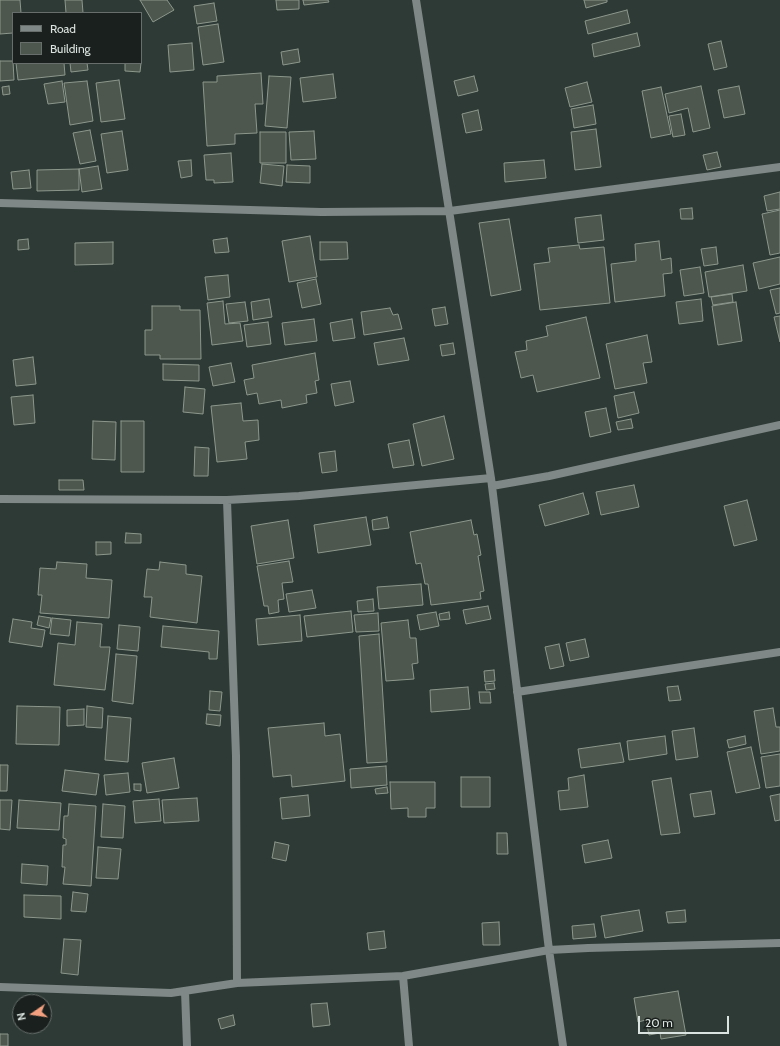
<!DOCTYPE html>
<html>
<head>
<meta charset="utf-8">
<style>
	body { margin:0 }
	#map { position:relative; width:780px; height:1046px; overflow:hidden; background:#2d3a35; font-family:Cabin,sans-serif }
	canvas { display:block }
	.legend { position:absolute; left:12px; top:12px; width:130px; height:52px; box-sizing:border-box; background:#1a201d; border:1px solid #676e6b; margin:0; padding:5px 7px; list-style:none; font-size:12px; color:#dae3df }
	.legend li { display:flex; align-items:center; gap:8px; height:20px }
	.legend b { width:20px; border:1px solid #676e6b }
	.north { position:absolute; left:12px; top:994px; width:40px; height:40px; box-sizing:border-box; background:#1a201d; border:1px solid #676e6b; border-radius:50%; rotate:257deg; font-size:11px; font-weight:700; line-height:16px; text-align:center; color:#dae3df }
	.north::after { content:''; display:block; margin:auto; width:14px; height:18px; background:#f2a080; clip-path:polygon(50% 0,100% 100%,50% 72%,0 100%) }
	.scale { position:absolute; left:638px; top:1016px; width:91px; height:18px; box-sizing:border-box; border:2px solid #dae3df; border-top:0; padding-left:5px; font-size:12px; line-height:14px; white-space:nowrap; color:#dae3df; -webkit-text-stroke:3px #1a201d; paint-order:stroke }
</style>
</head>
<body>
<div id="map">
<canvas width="780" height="1046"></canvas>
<ul class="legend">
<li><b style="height:5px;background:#7f8787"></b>Road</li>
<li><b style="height:11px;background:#4e574d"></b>Building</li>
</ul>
<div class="north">N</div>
<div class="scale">20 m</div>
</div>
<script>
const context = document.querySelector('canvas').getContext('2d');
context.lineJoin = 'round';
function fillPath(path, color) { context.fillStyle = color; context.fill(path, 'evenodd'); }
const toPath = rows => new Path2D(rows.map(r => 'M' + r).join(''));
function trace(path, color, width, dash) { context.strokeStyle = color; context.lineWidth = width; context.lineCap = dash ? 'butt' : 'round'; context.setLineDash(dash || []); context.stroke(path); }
const building = toPath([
	[0,0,20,0,21,13,13,13,13,33,0,34,0,0],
	[65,0,82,0,83,13,66,13,65,0],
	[140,0,167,0,174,10,153,22,140,0],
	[276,0,299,0,299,9,277,10,276,0],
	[303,0,328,0,329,2,304,5,303,0],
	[584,0,607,0,607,2,586,8,584,0],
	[214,3,217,21,197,24,194,6,214,3],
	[627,10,630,23,588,34,585,21,627,10],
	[218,24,224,62,203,65,198,27,218,24],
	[637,33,640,46,594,57,592,44,637,33],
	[721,41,727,67,714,70,708,44,721,41],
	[192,43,194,70,170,72,168,45,192,43],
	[298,49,300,62,283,65,281,52,298,49],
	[0,61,13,61,14,80,0,81,0,61],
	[16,63,64,63,65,75,18,80,16,63],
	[70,63,87,63,88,70,71,72,70,63],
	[125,63,141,63,140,72,125,71,125,63],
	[261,73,263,104,255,104,257,133,235,134,235,144,207,146,203,82,217,82,217,76,261,73],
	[333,74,336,98,303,102,300,78,333,74],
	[269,76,291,77,287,128,265,126,269,76],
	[474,76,478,91,458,96,454,81,474,76],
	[119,80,125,119,101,122,96,83,119,80],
	[62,81,65,102,48,104,44,84,62,81],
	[87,81,93,121,70,125,64,83,87,81],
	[587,82,592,102,570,107,565,88,587,82],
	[9,86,10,94,3,95,2,87,9,86],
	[701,86,710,128,693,132,688,108,669,113,665,94,701,86],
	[739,86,745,114,724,118,718,90,739,86],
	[661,87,671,134,651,138,642,91,661,87],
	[593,105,596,124,574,128,571,109,593,105],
	[478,110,482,130,466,133,462,114,478,110],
	[681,114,685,135,673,137,669,116,681,114],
	[596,129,601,167,575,170,571,132,596,129],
	[90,130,96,161,80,164,73,133,90,130],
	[122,131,128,170,107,173,101,134,122,131],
	[314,131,316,159,291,160,289,132,314,131],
	[260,132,286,132,286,163,260,163,260,132],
	[717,152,721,167,707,170,703,155,717,152],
	[231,153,233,182,214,183,214,180,206,180,204,155,231,153],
	[191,160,192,176,181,178,178,161,191,160],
	[544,160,546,178,505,182,504,163,544,160],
	[262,164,284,166,282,186,260,183,262,164],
	[287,165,310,166,310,183,286,182,287,165],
	[98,166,102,189,82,192,79,169,98,166],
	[79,169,79,190,37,191,37,170,79,169],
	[29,170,31,188,13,189,11,172,29,170],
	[780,192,780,209,767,211,764,196,780,192],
	[692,208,693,219,681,219,680,209,692,208],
	[780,210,780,253,770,255,762,214,780,210],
	[601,215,604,240,578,243,575,218,601,215],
	[509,219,521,290,491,296,479,223,509,219],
	[310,236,317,277,289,282,282,241,310,236],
	[227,238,229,252,215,253,213,240,227,238],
	[28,239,29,249,18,250,18,240,28,239],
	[659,241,661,260,671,258,672,273,663,274,665,296,615,302,611,264,636,261,635,244,659,241],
	[113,242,113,264,75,265,75,243,113,242],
	[320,242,347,242,348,259,320,260,320,242],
	[579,245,580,249,604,247,610,303,540,310,534,264,550,262,548,248,579,245],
	[716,247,718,264,704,266,701,249,716,247],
	[780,257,780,284,759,289,753,263,780,257],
	[743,265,747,291,709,297,705,272,743,265],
	[700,267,704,293,684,296,680,270,700,267],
	[228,275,230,297,208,300,205,277,228,275],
	[316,279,321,304,302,308,297,283,316,279],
	[780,288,780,313,776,314,770,290,780,288],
	[732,294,733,302,713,305,711,297,732,294],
	[269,299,272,317,253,320,251,302,269,299],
	[701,299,703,321,679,324,676,302,701,299],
	[223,301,225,324,240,323,243,341,212,345,207,303,223,301],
	[245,302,248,321,229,323,226,304,245,302],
	[736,302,742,341,718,345,712,306,736,302],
	[152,306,180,306,180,310,200,310,201,359,160,359,160,355,145,355,145,330,152,330,152,306],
	[445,307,448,324,435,326,432,309,445,307],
	[390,308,393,315,398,314,402,329,364,335,361,312,390,308],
	[780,316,780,342,774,317,780,316],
	[586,317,600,378,537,392,533,375,521,378,515,352,527,350,526,341,548,336,546,326,586,317],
	[314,319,317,341,285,345,282,323,314,319],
	[352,319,355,338,333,341,330,323,352,319],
	[268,322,271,344,247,347,244,325,268,322],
	[647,335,652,362,643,363,647,383,615,389,606,344,647,335],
	[404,338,409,360,378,365,374,343,404,338],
	[453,343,455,354,442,356,440,345,453,343],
	[315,353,319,380,315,381,317,393,306,395,307,403,282,408,281,400,259,404,257,393,247,395,244,380,254,378,252,365,315,353],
	[33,357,36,384,16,386,13,360,33,357],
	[231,363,235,382,213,386,209,367,231,363],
	[163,364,199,365,199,381,163,380,163,364],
	[350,381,354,402,335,406,331,384,350,381],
	[185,387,205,389,203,414,183,412,185,387],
	[634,392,639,413,618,418,614,396,634,392],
	[33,395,35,423,14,425,11,397,33,395],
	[241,403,243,421,258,420,259,440,245,442,247,459,217,462,211,406,241,403],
	[606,408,611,432,590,437,585,412,606,408],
	[444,416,454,459,422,466,413,424,444,416],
	[631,419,633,428,618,430,616,422,631,419],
	[93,421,116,422,115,460,92,459,93,421],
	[121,421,144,421,144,472,121,472,121,421],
	[409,440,414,465,393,468,388,444,409,440],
	[195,447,209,448,208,476,194,476,195,447],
	[335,451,337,471,322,473,319,453,335,451],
	[59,480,83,480,84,490,59,490,59,480],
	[634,485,639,507,601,515,596,492,634,485],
	[583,493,589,514,545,526,539,505,583,493],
	[747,500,757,540,734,546,724,506,747,500],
	[366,517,371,545,318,553,314,525,366,517],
	[387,517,389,528,373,530,372,520,387,517],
	[288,520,294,558,257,564,251,526,288,520],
	[471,520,474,535,477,534,481,555,478,556,484,591,480,592,481,599,431,605,428,584,425,584,421,563,416,564,410,532,471,520],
	[126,533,141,534,141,543,125,543,126,533],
	[96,542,111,542,111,554,96,555,96,542],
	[289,561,293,582,282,583,284,599,278,600,279,612,269,614,268,606,264,606,257,566,289,561],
	[57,562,87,564,86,578,112,580,109,618,40,613,42,595,38,595,40,568,56,569,57,562],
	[160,562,186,565,186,574,202,576,197,623,150,617,152,597,144,597,147,569,159,570,160,562],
	[421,584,423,605,379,609,377,587,421,584],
	[312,590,316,608,289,612,286,594,312,590],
	[373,599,374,611,358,612,357,601,373,599],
	[488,606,491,619,466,624,463,610,488,606],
	[351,611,353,632,307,637,304,616,351,611],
	[436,612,439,626,420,630,417,615,436,612],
	[449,612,450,619,440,620,439,614,449,612],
	[378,613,379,631,356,632,354,615,378,613],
	[300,615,302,641,258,645,256,619,300,615],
	[39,616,51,618,49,628,37,625,39,616],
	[52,618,71,620,69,636,50,634,52,618],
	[13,619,32,622,31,628,45,630,42,647,9,642,13,619],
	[408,620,410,638,416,638,418,663,412,664,414,679,386,681,381,623,408,620],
	[77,622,102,624,100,647,110,647,105,690,54,685,58,643,75,645,77,622],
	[119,625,140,627,138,651,117,649,119,625],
	[163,626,219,631,217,659,209,659,209,652,161,647,163,626],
	[379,634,387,762,367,763,359,636,379,634],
	[585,639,589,657,570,661,566,643,585,639],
	[559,644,564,666,550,669,545,647,559,644],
	[116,654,137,656,133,704,112,701,116,654],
	[494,670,495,681,485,682,484,671,494,670],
	[494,683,495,689,486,690,485,684,494,683],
	[678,686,681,700,669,701,667,687,678,686],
	[468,687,470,709,431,712,430,690,468,687],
	[210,691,222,692,220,711,209,710,210,691],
	[479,692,490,692,491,703,480,703,479,692],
	[17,706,60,707,59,745,16,744,17,706],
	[87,706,103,708,102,728,86,727,87,706],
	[773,708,776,727,780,727,780,751,761,754,754,711,773,708],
	[84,709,84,725,67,726,67,710,84,709],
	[207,714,221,715,220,726,206,724,207,714],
	[108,716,131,718,128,762,105,760,108,716],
	[324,723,325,736,340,734,345,781,292,787,291,775,273,777,268,728,324,723],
	[694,728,698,757,676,760,672,731,694,728],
	[665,736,667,754,629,760,627,741,665,736],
	[745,736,746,744,729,748,727,740,745,736],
	[620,743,624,762,581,768,578,749,620,743],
	[751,747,760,788,736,793,727,752,751,747],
	[780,754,780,786,766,788,761,757,780,754],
	[174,758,179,788,147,793,142,763,174,758],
	[0,765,8,765,7,791,0,791,0,765],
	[386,766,387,785,351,788,350,769,386,766],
	[65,770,99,774,96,795,62,791,65,770],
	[128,773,130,792,106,795,104,775,128,773],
	[584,775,588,807,560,810,558,791,569,790,568,778,584,775],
	[461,777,490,777,490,807,461,807,461,777],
	[671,778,680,833,661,835,652,781,671,778],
	[390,782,435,782,435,808,426,808,426,817,408,817,408,808,391,809,390,782],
	[134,784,141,784,141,791,134,790,134,784],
	[387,787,388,793,376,794,375,789,387,787],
	[711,791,715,814,694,817,690,794,711,791],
	[780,794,780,820,775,821,770,796,780,794],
	[308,795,310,816,282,819,280,798,308,795],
	[197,798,199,821,164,823,162,800,197,798],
	[159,799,161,821,135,823,133,801,159,799],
	[0,800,12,800,10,830,0,829,0,800],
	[19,800,61,803,59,830,17,828,19,800],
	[69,804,96,806,91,886,63,884,65,867,62,867,63,845,66,845,66,839,63,838,64,816,68,816,69,804],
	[103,804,125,806,123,838,101,837,103,804],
	[497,833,507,833,508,854,497,854,497,833],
	[608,840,612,858,585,863,582,845,608,840],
	[275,842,289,845,286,861,272,858,275,842],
	[98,847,121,849,118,879,96,878,98,847],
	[22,864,48,866,47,885,21,883,22,864],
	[73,892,88,894,86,912,71,911,73,892],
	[24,895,61,896,61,919,24,917,24,895],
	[639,910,643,931,605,938,601,916,639,910],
	[685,910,686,922,668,923,666,912,685,910],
	[499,922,500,945,483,945,482,923,499,922],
	[594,924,596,937,573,939,572,926,594,924],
	[384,931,386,948,369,950,367,933,384,931],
	[64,939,81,940,78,975,61,973,64,939],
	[678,991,686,1035,661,1039,660,1033,649,1035,646,1020,638,1022,634,998,678,991],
	[327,1003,330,1025,313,1027,311,1004,327,1003],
	[233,1015,235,1025,221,1029,218,1019,233,1015],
	[0,1034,8,1034,8,1046,0,1046,0,1034]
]);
const minor = toPath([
	[416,0,491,478,549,950,563,1046],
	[0,203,321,212,450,211,780,167],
	[492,486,549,476,780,425],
	[0,499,227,500,299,496,491,478],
	[227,500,236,756,237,983],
	[517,692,780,652],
	[403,976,409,1046],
	[0,987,171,993,237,983,403,976,549,950,588,948,780,943],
	[185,991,187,1046]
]);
fillPath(building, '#4e574d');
trace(building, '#8d978c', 1);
trace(minor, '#7f8787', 8);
</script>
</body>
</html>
